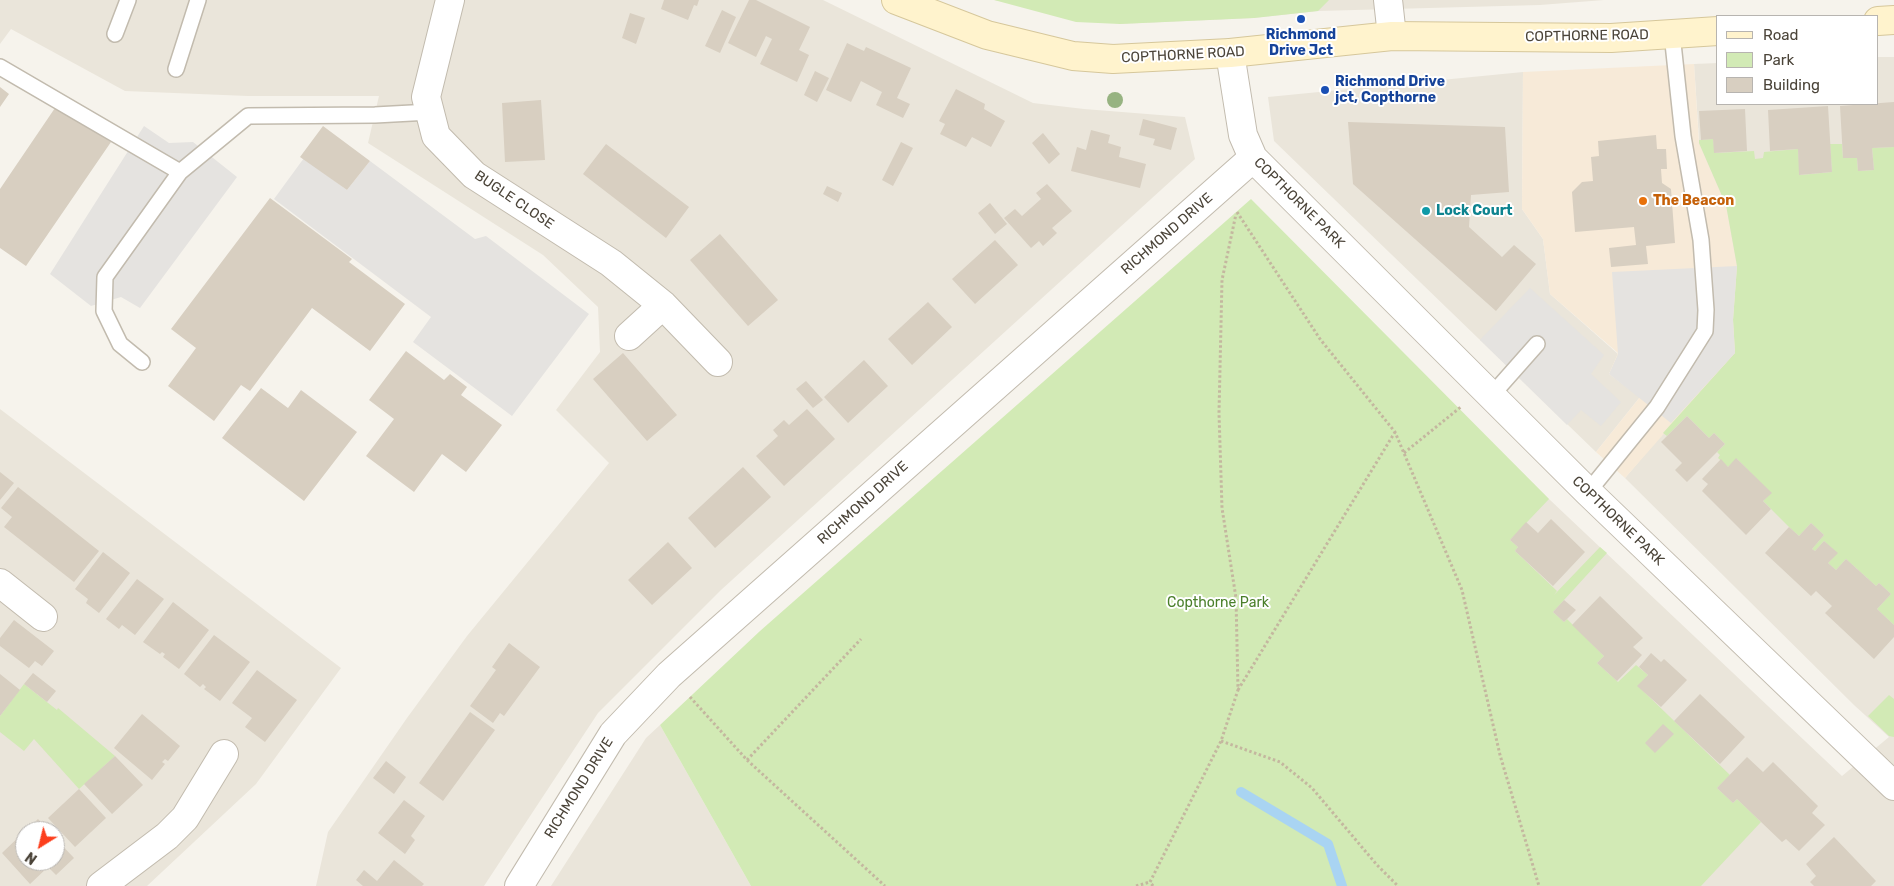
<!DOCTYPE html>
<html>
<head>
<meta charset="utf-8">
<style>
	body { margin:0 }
	#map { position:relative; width:1894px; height:886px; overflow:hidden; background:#f6f3ec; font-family:Rubik,sans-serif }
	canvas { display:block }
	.legend { position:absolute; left:1716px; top:15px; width:162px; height:90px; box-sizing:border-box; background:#fff; border:1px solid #b7b4b0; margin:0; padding:6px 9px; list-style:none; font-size:15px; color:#4b4439 }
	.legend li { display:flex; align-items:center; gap:10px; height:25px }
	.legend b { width:25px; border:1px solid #b7b4b0 }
	.north { position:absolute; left:15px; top:821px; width:50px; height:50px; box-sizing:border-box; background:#fff; border:1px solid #b7b4b0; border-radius:50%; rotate:216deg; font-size:14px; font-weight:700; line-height:20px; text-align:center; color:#4b4439 }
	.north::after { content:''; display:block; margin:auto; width:18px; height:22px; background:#fc3f1d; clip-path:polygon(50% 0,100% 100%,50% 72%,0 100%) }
</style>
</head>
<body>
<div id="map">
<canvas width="1894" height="886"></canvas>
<ul class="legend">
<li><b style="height:6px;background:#fff3cd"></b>Road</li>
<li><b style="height:14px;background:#d2eab5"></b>Park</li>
<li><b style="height:14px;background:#d8cfc1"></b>Building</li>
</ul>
<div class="north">N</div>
</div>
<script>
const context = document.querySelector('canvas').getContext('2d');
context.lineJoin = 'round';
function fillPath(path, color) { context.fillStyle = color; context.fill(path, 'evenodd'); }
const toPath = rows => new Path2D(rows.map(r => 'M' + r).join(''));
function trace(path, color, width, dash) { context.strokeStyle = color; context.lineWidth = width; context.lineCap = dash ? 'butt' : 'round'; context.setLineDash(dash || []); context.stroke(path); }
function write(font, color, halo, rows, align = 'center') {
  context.font = font + ' Rubik,sans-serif'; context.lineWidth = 4; context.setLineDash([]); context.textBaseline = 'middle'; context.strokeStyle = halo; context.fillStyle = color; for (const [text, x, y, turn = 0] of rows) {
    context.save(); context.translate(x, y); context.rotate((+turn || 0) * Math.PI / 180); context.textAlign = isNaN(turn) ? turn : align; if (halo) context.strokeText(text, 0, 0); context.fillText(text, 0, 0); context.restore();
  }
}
const residential = toPath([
	[0,0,823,0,1033,103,1084,109,1185,117,1195,159,721,590,598,713,484,886,316,886,328,832,407,718,467,636,609,463,556,410,600,352,598,307,543,255,368,143,379,96,248,96,125,91,11,29,0,44],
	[994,0,1604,0,1540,5,1318,11,1254,18,1120,24],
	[1878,57,1894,57,1894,886,1624,886,1466,417,1549,499,1842,776,1889,737,1854,705,1625,478,1671,423,1699,140,1694,64,1718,63,1718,104,1878,104],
	[1523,72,1522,209,1543,239,1550,294,1618,354,1609,374,1640,397,1596,452,1274,141,1268,97],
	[0,409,341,668,256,784,147,886,0,886],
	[25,831,55,831,55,861,25,861],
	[660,725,751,886,551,886,646,738]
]);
const commercial = toPath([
	[1694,64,1699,143,1726,205,1737,266,1735,353,1625,478,1596,452,1640,397,1609,374,1618,353,1550,294,1543,239,1522,209,1523,72]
]);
const green = toPath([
	[994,0,1329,0,1318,11,1254,18,1120,24,1076,22],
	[1713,139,1715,153,1754,151,1755,159,1763,158,1764,152,1798,149,1800,175,1832,172,1830,144,1842,144,1843,158,1857,158,1858,171,1874,170,1872,148,1894,147,1894,625,1877,609,1891,594,1879,583,1876,586,1846,559,1836,570,1828,563,1837,553,1824,541,1815,551,1812,549,1824,535,1811,523,1799,536,1789,527,1763,501,1771,493,1737,459,1728,467,1718,458,1720,455,1717,452,1725,444,1714,433,1709,438,1687,416,1667,436,1663,433,1735,353,1733,320,1737,266,1726,205,1699,143,1699,140],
	[1251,199,1549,499,1510,540,1518,547,1515,551,1557,591,1554,595,1600,547,1607,553,1553,612,1564,622,1567,619,1604,656,1597,663,1618,682,1636,665,1648,675,1638,686,1730,775,1717,788,1733,803,1737,799,1761,822,1701,886,751,886,660,725,760,631],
	[24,684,57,710,58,708,115,756,79,789,34,739,24,751,0,732,0,716],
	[1889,695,1894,699,1894,737,1889,736,1868,716]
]);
const parking = toPath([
	[144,126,169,143,193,142,237,177,140,308,121,297,91,306,50,274],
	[304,158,347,190,370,161,475,239,486,236,589,314,512,416,413,342,431,317,274,199],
	[1737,266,1733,320,1735,353,1671,423,1609,374,1618,354,1612,272],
	[1530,288,1604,355,1591,374,1621,402,1601,426,1581,410,1567,425,1480,340]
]);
const stream = toPath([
	[1241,792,1328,844,1342,886]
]);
const building = toPath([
	[664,0,699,0,697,6,694,5,688,20,661,9],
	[749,0,756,0,810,27,799,50,809,55,797,82,760,64,772,39,766,36,756,57,728,43],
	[722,10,736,17,720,53,705,46],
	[630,13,645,18,636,44,622,38],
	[847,43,864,51,866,47,911,68,897,98,910,104,903,118,876,105,882,92,861,81,851,102,826,90],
	[815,71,829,78,817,102,804,95],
	[0,87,9,94,0,107],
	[956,89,985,104,984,109,1005,121,991,147,972,137,966,147,940,134,945,124,939,121],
	[541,100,545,160,505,162,502,103],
	[1894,102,1894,147,1872,148,1874,170,1858,171,1857,158,1843,158,1840,106],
	[57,105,111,142,26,266,0,248,0,189],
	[1828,106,1832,172,1799,175,1798,149,1770,151,1768,110],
	[1745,109,1747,151,1714,153,1713,139,1701,140,1699,111],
	[1143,119,1177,128,1171,150,1153,145,1155,139,1139,135],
	[1348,122,1505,127,1509,192,1471,195,1469,227,1502,257,1514,245,1536,264,1496,311,1353,184],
	[323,126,370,161,347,190,300,157],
	[1091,130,1110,135,1108,143,1121,147,1119,157,1146,164,1140,188,1071,171,1077,147,1086,150],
	[1043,133,1060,154,1049,164,1032,143],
	[1656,135,1657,149,1666,149,1667,169,1661,169,1662,183,1671,189,1675,243,1646,246,1648,264,1611,267,1609,248,1636,245,1634,227,1575,232,1572,192,1582,182,1593,181,1591,157,1599,156,1598,141],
	[901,142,913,148,893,186,882,180],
	[606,144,689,207,666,238,583,174],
	[1047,184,1072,211,1052,228,1057,233,1043,246,1039,241,1031,248,1004,218,1015,209,1022,216,1041,199,1036,193],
	[827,186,842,193,838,202,823,194],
	[270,198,352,259,349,262,405,304,370,351,312,308,250,391,241,385,214,421,168,386,196,348,171,329],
	[990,203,1007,224,995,234,978,213],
	[720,234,778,300,748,326,690,260],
	[995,240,1018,265,975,304,952,279],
	[928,302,952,327,912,365,888,339],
	[406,351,444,380,450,374,467,387,461,395,502,425,466,472,442,454,414,492,366,456,394,419,369,400],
	[623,353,677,415,647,441,593,379],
	[864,360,888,386,848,423,824,397],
	[806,381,823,400,813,408,796,389],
	[261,388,288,408,301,390,357,432,304,501,222,438],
	[807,409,835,439,784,486,756,456,778,436,773,430,784,420,789,425],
	[1687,416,1709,438,1714,433,1725,444,1687,482,1675,470,1682,463,1661,442],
	[1736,458,1772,493,1763,501,1771,509,1746,535,1702,491,1708,484,1702,479,1721,459,1728,467],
	[743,467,771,497,715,548,688,518],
	[0,472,14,483,0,500],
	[18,487,99,551,74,582,4,527,12,517,1,508],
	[1551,519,1585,552,1553,586,1515,551,1518,547,1510,540,1526,522,1538,533],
	[1811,523,1824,535,1812,549,1815,551,1824,541,1838,553,1828,563,1836,570,1846,559,1876,586,1879,583,1891,594,1877,609,1894,625,1894,637,1874,659,1825,613,1832,606,1816,591,1811,596,1765,553,1789,527,1799,536],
	[668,542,692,568,652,605,628,580],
	[103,552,130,573,99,613,86,603,88,599,75,589],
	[137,579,164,599,135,635,122,625,119,629,106,619],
	[1600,596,1643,638,1633,647,1642,655,1617,681,1597,663,1604,656,1572,625],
	[1564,600,1576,610,1564,622,1553,612],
	[173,602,209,630,179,669,163,657,165,654,162,652,160,654,143,642],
	[14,620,54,651,42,666,35,661,29,668,0,646,0,638],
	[214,635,250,662,220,701,204,689,206,687,203,684,200,687,184,674],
	[509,643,540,667,504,716,500,713,493,723,470,706,496,670,492,667],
	[1651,653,1661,662,1664,659,1687,680,1661,707,1637,686,1648,675,1639,667],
	[257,670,297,700,265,742,245,727,252,718,232,703],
	[33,673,56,691,47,702,24,684],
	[0,674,20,690,0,716],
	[1700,694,1745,737,1720,764,1674,721],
	[470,712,495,730,443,801,419,783],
	[142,714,180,746,168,761,165,759,162,762,165,764,152,780,114,748],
	[1663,724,1674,734,1655,753,1645,743],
	[115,756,143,785,112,814,84,784],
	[1747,757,1763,772,1773,762,1818,806,1812,813,1825,825,1799,851,1786,839,1782,842,1737,799,1733,803,1717,788],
	[386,761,406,777,394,794,373,778],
	[79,789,106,818,75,847,48,818],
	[404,800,425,816,411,836,415,840,405,854,378,833],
	[38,819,49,831,25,831],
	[25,831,25,861,55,861,55,838,74,858,56,875,48,867,30,884,2,853],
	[1834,837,1876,881,1871,886,1814,886,1810,882,1816,876,1806,864],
	[394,860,424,884,422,886,363,886,356,880,364,870,377,881]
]);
const path = toPath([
	[1237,212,1320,339,1395,432,1462,590,1500,755,1539,886],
	[1404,453,1462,406],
	[1238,690,1395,432],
	[690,697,747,760,885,886],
	[1221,741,1280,762,1312,788,1377,865,1398,886],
	[747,760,861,639],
	[1136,886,1150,882],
	[1153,886,1150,882,1221,741,1238,690,1236,598,1222,508,1219,413,1222,280,1236,214]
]);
const service = toPath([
	[115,34,128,0],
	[0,67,180,172],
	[176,69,198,0],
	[142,362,120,344,104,311,105,277,180,172,248,116,375,115,430,112],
	[1491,396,1537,344],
	[1588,492,1657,407,1705,331,1706,310,1701,240,1683,136,1672,34]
]);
const minor = toPath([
	[450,0,426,97,436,136,474,175,611,263,663,305,718,362],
	[1388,0,1392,36],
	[1230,53,1243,135,1253,158,1588,492,1894,786],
	[629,336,663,305],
	[0,583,43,617],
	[101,886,167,836,185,818,224,754],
	[519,886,613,734,669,675,1253,158]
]);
const secondary = toPath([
	[896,0,987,35,1073,56,1113,59,1230,53,1392,36,1611,38,1718,31],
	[1878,21,1894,20]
]);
const trees = [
	[1115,100]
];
const markers = [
	[1301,19,5,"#1a4fb4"],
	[1325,90,5,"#1a4fb4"],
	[1643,201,5,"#e8710a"],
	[1426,211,5,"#0f9aa8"]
];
const transitNames = [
	["Richmond",1301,35],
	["Drive Jct",1301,51],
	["Richmond Drive",1335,82,"left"],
	["jct, Copthorne",1335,98,"left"]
];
const streetNames = [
	["COPTHORNE ROAD",1587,36,-1],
	["COPTHORNE ROAD",1183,55,-3],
	["BUGLE CLOSE",514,200,34],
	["COPTHORNE PARK",1299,203,45],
	["RICHMOND DRIVE",1167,234,-41],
	["RICHMOND DRIVE",863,503,-42],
	["COPTHORNE PARK",1618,521,44],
	["RICHMOND DRIVE",579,788,-58]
];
const foodNames = [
	["The Beacon",1653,201]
];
const cultureNames = [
	["Lock Court",1436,211]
];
const parkNames = [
	["Copthorne Park",1218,603]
];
fillPath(residential, '#eae5da');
fillPath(commercial, '#f7ead8');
fillPath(green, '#d2eab5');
fillPath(parking, '#e5e3e0');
trace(stream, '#a9d4f2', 10);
fillPath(building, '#d8cfc1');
trace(service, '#c2bbae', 18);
trace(minor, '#c2bbae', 30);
trace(secondary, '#d6c79b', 30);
trace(path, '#c4b79f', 3, [2.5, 2.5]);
trace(service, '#fff', 15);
trace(minor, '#fff', 28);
trace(secondary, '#fff3cd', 28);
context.fillStyle = '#97b381';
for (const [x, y] of trees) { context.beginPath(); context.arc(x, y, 8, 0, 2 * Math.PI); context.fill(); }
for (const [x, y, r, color] of markers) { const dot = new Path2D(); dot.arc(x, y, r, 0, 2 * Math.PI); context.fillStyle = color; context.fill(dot); trace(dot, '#fff', 2); }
write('bold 14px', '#164399', '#fff', transitNames);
write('14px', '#4b4439', '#fff', streetNames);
write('bold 14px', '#c56008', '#fff', foodNames, 'left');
write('bold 14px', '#0d838f', '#fff', cultureNames, 'left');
write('14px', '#4a7f2a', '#fff', parkNames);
</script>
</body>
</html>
